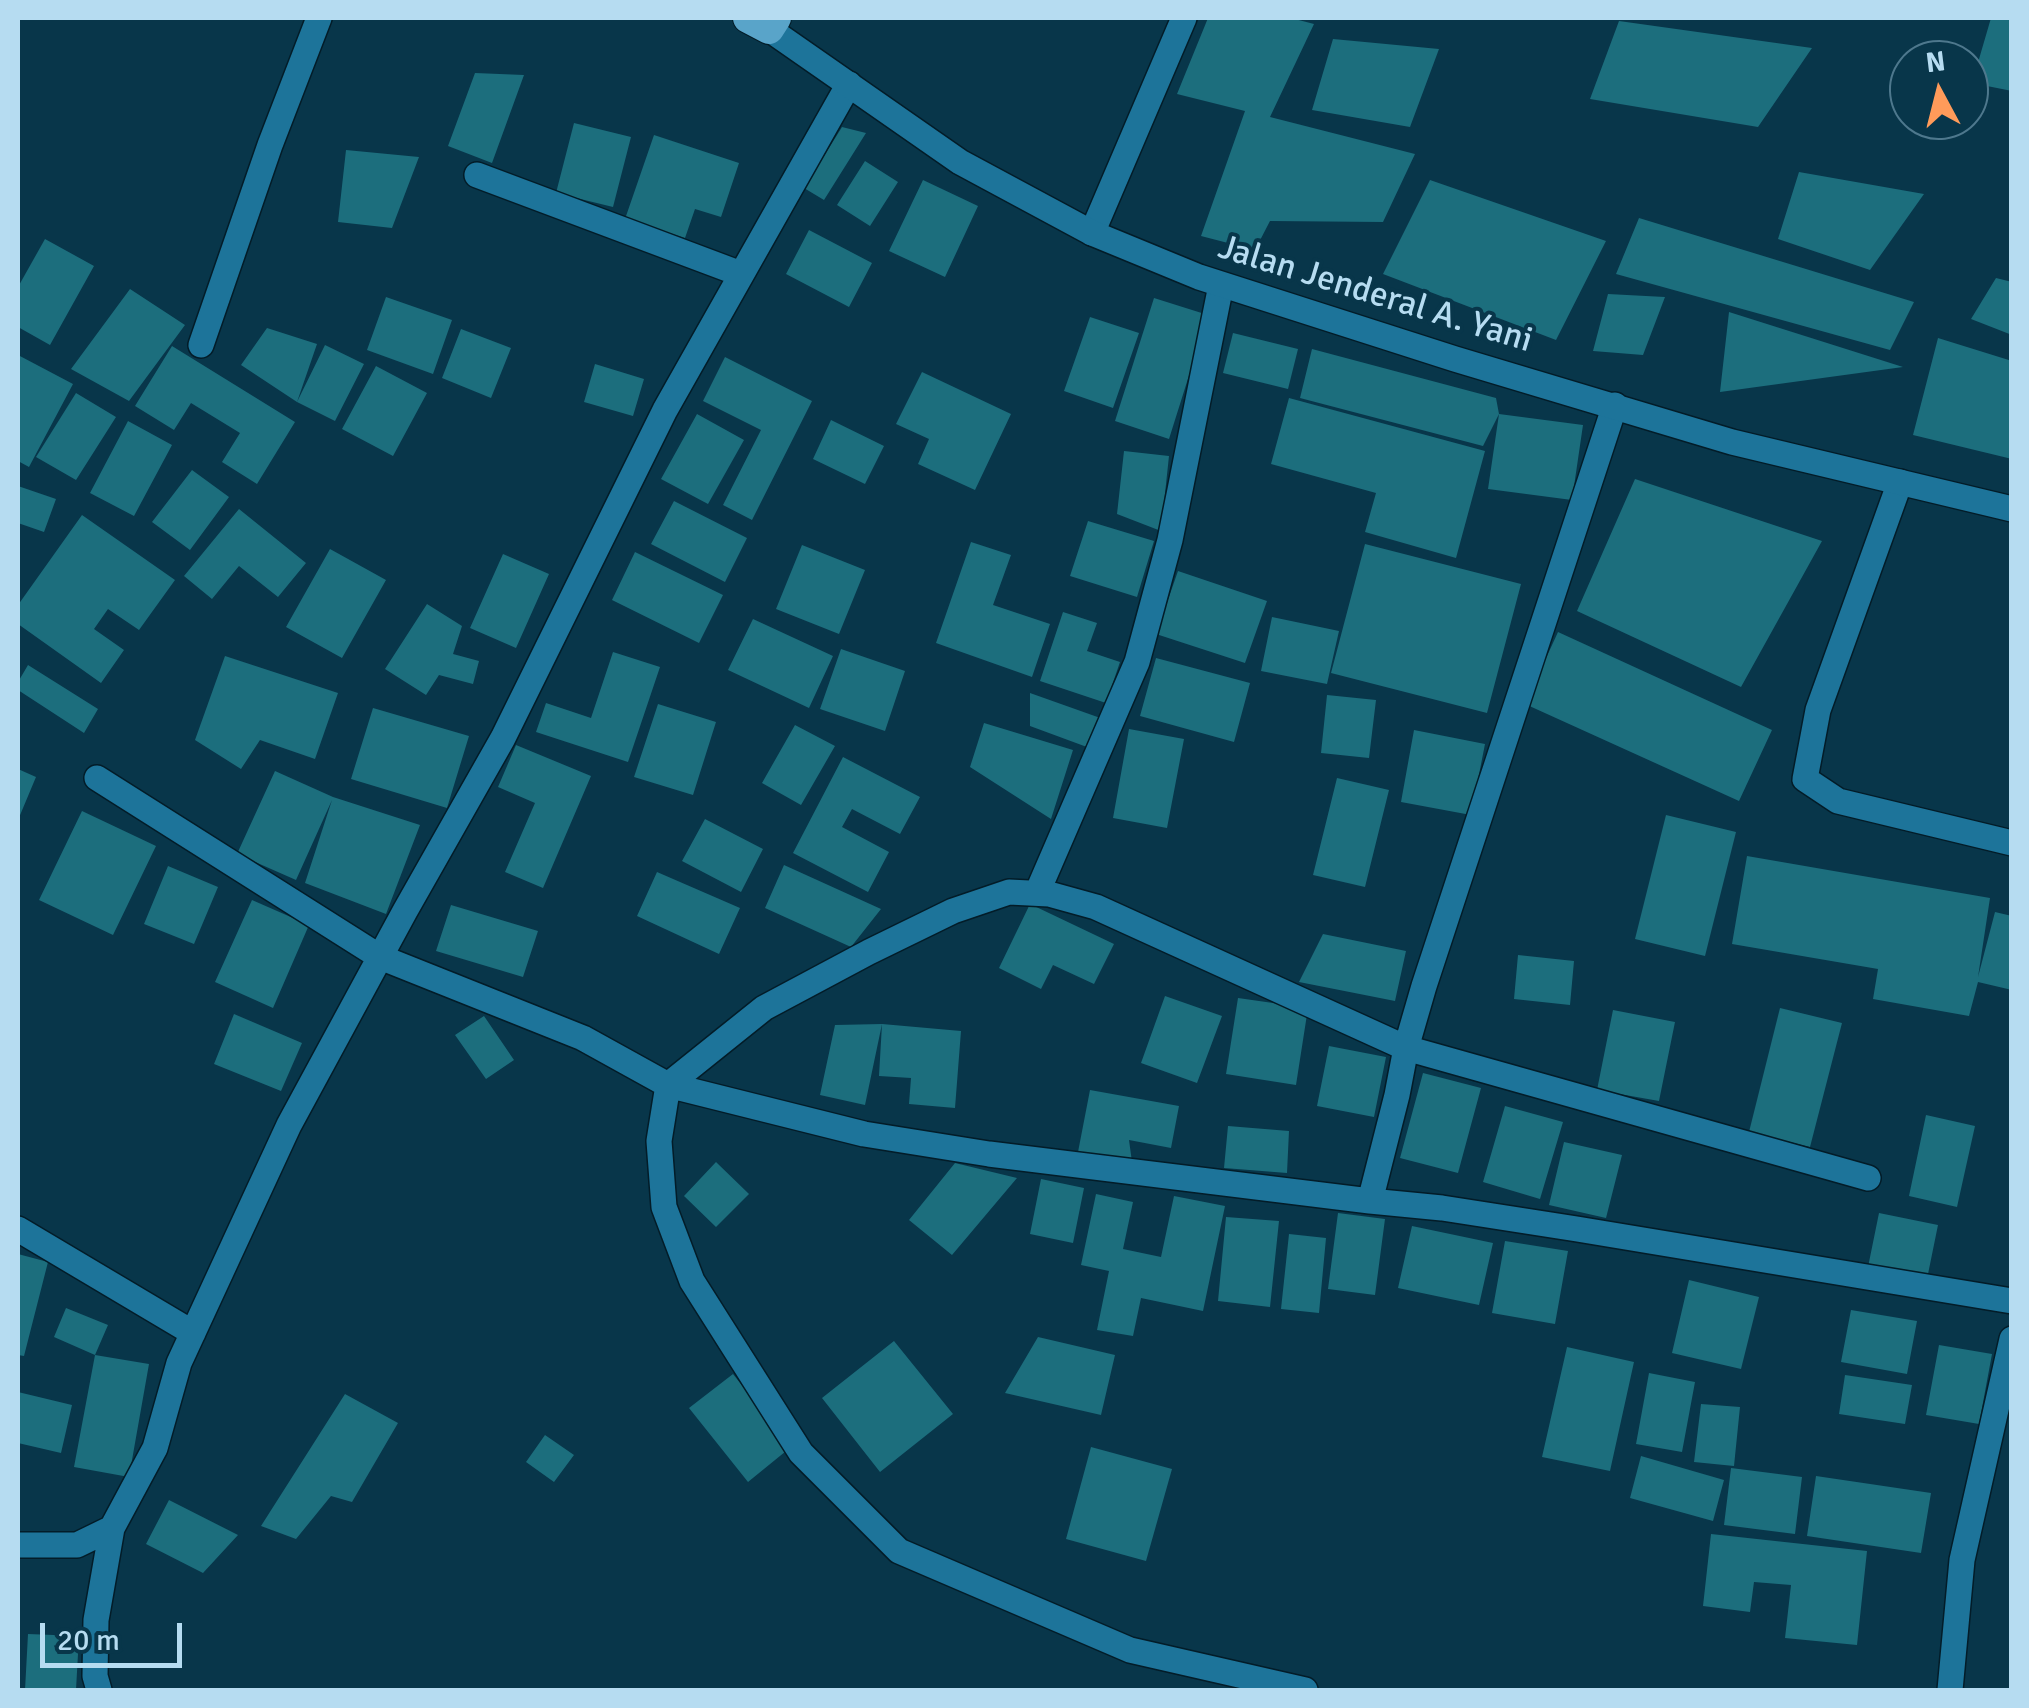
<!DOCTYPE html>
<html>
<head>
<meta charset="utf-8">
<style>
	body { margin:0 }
	#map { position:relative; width:2029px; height:1708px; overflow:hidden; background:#08364a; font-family:Signika,sans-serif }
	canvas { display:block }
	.frame { position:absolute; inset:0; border:20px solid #b6dcf1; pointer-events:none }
	.north { position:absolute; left:1889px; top:40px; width:100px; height:100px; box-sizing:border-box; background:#08364a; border:2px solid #4e788d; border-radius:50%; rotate:353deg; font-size:28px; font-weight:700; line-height:40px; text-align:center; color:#b6dcf1 }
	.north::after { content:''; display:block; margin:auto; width:35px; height:45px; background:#ff9b5a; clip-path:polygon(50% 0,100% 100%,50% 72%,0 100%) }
	.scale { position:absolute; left:40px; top:1623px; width:142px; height:45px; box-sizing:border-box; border:5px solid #b6dcf1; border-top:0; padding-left:12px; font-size:30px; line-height:35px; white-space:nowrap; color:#b6dcf1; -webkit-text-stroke:8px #08364a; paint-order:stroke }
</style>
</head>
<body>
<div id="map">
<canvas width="2029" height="1708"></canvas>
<div class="frame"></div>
<div class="north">N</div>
<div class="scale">20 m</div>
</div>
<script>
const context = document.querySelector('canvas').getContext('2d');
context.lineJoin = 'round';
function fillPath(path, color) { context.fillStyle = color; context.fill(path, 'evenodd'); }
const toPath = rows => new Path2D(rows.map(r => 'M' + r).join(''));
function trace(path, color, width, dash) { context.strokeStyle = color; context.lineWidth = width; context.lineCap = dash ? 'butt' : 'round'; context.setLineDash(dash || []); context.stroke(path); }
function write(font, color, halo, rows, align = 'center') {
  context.font = font + ' Signika,sans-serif'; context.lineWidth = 8; context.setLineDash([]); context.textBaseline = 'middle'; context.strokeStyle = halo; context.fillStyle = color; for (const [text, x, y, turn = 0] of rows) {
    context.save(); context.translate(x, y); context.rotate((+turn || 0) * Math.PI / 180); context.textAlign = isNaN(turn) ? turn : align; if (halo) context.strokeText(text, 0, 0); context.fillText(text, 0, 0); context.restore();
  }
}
const building = toPath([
	[1208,18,1291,18,1314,24,1270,117,1415,154,1383,222,1270,221,1255,250,1201,236,1245,111,1177,94],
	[1991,18,2012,18,2012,91,1972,83],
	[1619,21,1812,48,1758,127,1590,99],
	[1333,39,1439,49,1410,127,1312,110],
	[475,73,524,75,492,163,448,146],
	[574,123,631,137,613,207,556,193],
	[842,127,866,133,824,200,804,188],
	[654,135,739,163,721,217,695,209,685,238,625,219],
	[346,150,419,157,392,228,338,222],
	[865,161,898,182,870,226,837,205],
	[1799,172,1924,194,1870,270,1778,239],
	[923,180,978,206,945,277,889,251],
	[1430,180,1606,241,1556,340,1383,274],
	[1639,218,1914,302,1890,350,1616,274],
	[809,230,872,263,849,307,786,274],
	[45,239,94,266,50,345,18,327,18,287],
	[1996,278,2012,282,2012,335,1971,319],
	[130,289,185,325,129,401,71,369],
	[1608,294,1665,297,1643,355,1593,351],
	[386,297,452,320,433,374,367,350],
	[1154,298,1208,315,1169,439,1115,421],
	[1729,312,1903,367,1720,392],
	[1090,317,1139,333,1113,408,1064,391],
	[267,328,317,344,297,402,325,345,364,364,335,421,297,402,241,365],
	[461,329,511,348,491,398,442,378],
	[1233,333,1298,349,1288,389,1223,373],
	[1938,338,2012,361,2012,459,1913,435],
	[172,346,295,422,257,484,222,462,240,433,191,403,174,430,135,406],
	[1312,349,1496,398,1499,414,1583,425,1572,500,1488,489,1499,414,1483,446,1300,398],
	[18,355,73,384,29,467,18,461],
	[725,357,812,401,752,520,723,505,761,430,703,401],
	[595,364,644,379,633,416,584,402],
	[376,366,427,393,393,456,342,429],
	[922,372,1011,414,975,490,918,464,929,439,896,424],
	[76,393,116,417,76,480,36,457],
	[1289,398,1485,451,1456,558,1365,532,1376,493,1271,464],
	[697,414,744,440,708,504,661,479],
	[831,420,884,446,865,484,813,459],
	[128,421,172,445,134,516,90,493],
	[1124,451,1169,456,1161,531,1117,514],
	[192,470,229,497,190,550,152,522],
	[1635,479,1822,541,1741,687,1577,611],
	[18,486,56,499,44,532,18,523],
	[674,501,747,538,725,582,651,544],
	[239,509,306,563,278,597,239,566,212,599,184,576],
	[82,515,175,580,139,630,108,609,94,629,124,650,101,683,18,624,18,605],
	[1088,521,1154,541,1137,597,1070,576],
	[971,542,1011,555,993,605,1050,624,1032,677,936,643],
	[1365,544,1521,584,1487,713,1331,673],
	[802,545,865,570,839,634,776,609],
	[330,549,386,580,342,658,286,627],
	[635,552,723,595,699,643,612,600],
	[503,554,549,574,516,648,470,628],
	[1178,571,1267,601,1245,663,1156,634],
	[427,604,462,626,453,654,479,661,473,684,439,675,426,695,385,669],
	[1063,612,1097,623,1087,651,1120,662,1106,703,1040,681],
	[1272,617,1339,631,1327,684,1261,671],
	[753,619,833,656,809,708,728,670],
	[1558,632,1772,730,1739,801,1525,704],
	[841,649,905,671,885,731,820,709],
	[613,652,660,667,628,762,536,732,546,703,591,718],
	[225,656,338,693,315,759,260,740,241,769,195,740],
	[1156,658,1250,683,1234,742,1140,716],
	[28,665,98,709,84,733,18,690,18,682],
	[1030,693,1106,720,1095,750,1030,726],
	[1327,695,1376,700,1369,758,1321,753],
	[658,704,716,722,693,795,634,777],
	[373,708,469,736,447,808,351,779],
	[984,723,1073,750,1051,819,970,767],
	[795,725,835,746,801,805,762,783],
	[1129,729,1184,739,1167,828,1113,818],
	[1414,730,1485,744,1471,815,1401,802],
	[516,745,591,776,543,888,505,872,535,803,498,787],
	[843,757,920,797,900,834,852,809,842,827,889,852,868,892,793,853],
	[18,769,36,777,18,820],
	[275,771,333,797,420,825,386,914,305,883,332,800,296,880,237,854],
	[1337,778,1389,790,1365,887,1313,875],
	[82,811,156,846,113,935,39,900],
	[1666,815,1736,832,1705,956,1635,939],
	[705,819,763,849,741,892,682,861],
	[1747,856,1990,898,1978,977,1995,912,2012,916,2012,990,1978,982,1969,1016,1873,999,1878,969,1732,944],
	[784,865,881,909,851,947,765,908],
	[168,866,218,887,194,944,144,924],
	[657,872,740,908,719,954,637,916],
	[252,900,309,925,273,1008,215,982],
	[1030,904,1114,944,1094,984,1053,965,1041,989,999,968],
	[451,905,538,931,523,977,436,951],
	[1323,934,1406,951,1395,1001,1299,982],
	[1518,955,1574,961,1570,1005,1514,999],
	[1165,996,1222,1016,1197,1083,1141,1063],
	[1238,998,1308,1008,1296,1085,1226,1074],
	[1780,1008,1842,1023,1810,1147,1749,1132],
	[1613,1010,1675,1022,1659,1101,1597,1090],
	[234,1014,302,1043,281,1091,214,1064],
	[484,1016,514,1060,486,1079,455,1035],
	[882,1024,865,1105,820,1095,835,1025],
	[882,1024,961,1031,955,1108,909,1104,911,1078,879,1076],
	[1329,1046,1386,1057,1374,1117,1317,1106],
	[1423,1073,1481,1088,1458,1173,1400,1158],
	[1090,1090,1179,1106,1171,1148,1129,1140,1132,1162,1078,1152],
	[1505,1106,1563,1122,1540,1199,1483,1182],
	[1926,1115,1975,1126,1957,1207,1909,1196],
	[1228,1126,1289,1131,1287,1173,1224,1168],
	[1564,1142,1622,1155,1606,1218,1549,1205],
	[716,1162,749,1194,716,1227,684,1196],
	[955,1163,1017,1178,952,1255,909,1220],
	[1041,1179,1084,1188,1073,1243,1030,1234],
	[1096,1194,1133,1202,1123,1249,1161,1257,1174,1196,1225,1206,1203,1311,1141,1298,1133,1336,1097,1330,1109,1271,1081,1265],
	[1338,1213,1385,1219,1375,1295,1328,1289],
	[1879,1213,1938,1225,1927,1279,1868,1267],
	[1226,1217,1279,1221,1270,1307,1218,1301],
	[1412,1226,1493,1243,1479,1305,1398,1288],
	[1289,1234,1326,1238,1319,1313,1281,1309],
	[1505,1241,1568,1251,1555,1324,1492,1313],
	[18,1254,48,1262,24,1356,18,1355],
	[1689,1280,1759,1297,1741,1369,1672,1353],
	[66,1308,108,1325,95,1355,54,1337],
	[1851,1310,1917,1321,1907,1374,1841,1362],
	[1038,1337,1115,1355,1101,1415,1005,1393],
	[894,1341,953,1414,880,1472,822,1398],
	[1939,1345,1992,1354,1979,1424,1926,1415],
	[1567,1347,1634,1362,1610,1471,1542,1457],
	[95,1355,149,1364,129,1477,74,1467],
	[1649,1373,1695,1382,1682,1452,1636,1444],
	[733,1374,791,1447,748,1482,689,1408],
	[1845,1375,1912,1385,1905,1424,1839,1414],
	[18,1392,72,1405,61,1453,18,1443],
	[345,1394,398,1423,352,1502,331,1496,296,1539,261,1526],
	[1701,1404,1740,1407,1734,1466,1694,1462],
	[545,1435,574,1455,554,1482,526,1462],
	[1091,1447,1172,1469,1146,1561,1066,1539],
	[1641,1456,1724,1480,1713,1521,1630,1498],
	[1731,1468,1802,1477,1795,1534,1724,1525],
	[1816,1476,1931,1493,1921,1553,1807,1536],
	[169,1500,238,1535,203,1573,146,1544],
	[1711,1534,1867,1551,1857,1645,1785,1638,1791,1585,1754,1582,1750,1612,1703,1606],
	[28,1634,79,1636,76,1690,25,1690]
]);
const lane = toPath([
	[1900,482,1818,710,1805,779,1838,801,2012,843]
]);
const street = toPath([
	[477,175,741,274],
	[1092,233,1184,18],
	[201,345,270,145,319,18],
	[1615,405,1424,986,1406,1048,1397,1095,1370,1201,1442,1208,1577,1229,2012,1301],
	[97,778,380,957,583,1038,668,1085,659,1141,664,1207,692,1281,801,1453,899,1551,1130,1650,1305,1690],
	[1037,893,1137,662,1170,540,1221,285],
	[1370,1201,989,1154,864,1134,668,1085,764,1008,869,952,953,911,1009,892,1049,894,1096,907,1406,1048,1868,1178],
	[18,1229,193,1333],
	[18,1545,77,1545,112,1528,155,1448,179,1363,289,1125,405,911,503,738,665,410,849,84],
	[99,1690,95,1676,96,1620,112,1528],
	[1950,1690,1962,1560,2012,1339]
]);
const secondary = toPath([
	[769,29,960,162,1092,233,1199,277,1455,359,1732,442,2012,509]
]);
const highway = toPath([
	[748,18,769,29,776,18]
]);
const streetNames = [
	["Jalan Jenderal A. Yani",1375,295,17]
];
fillPath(building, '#1c6e7d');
trace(lane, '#031c28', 28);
trace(street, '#031c28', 28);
trace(secondary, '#031c28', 28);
trace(highway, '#031c28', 32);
trace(lane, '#1d749a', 25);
trace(street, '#1d749a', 25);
trace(secondary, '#1d749a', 25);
trace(highway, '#59a4c9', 30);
write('35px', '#b6dcf1', '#08364a', streetNames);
</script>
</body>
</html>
